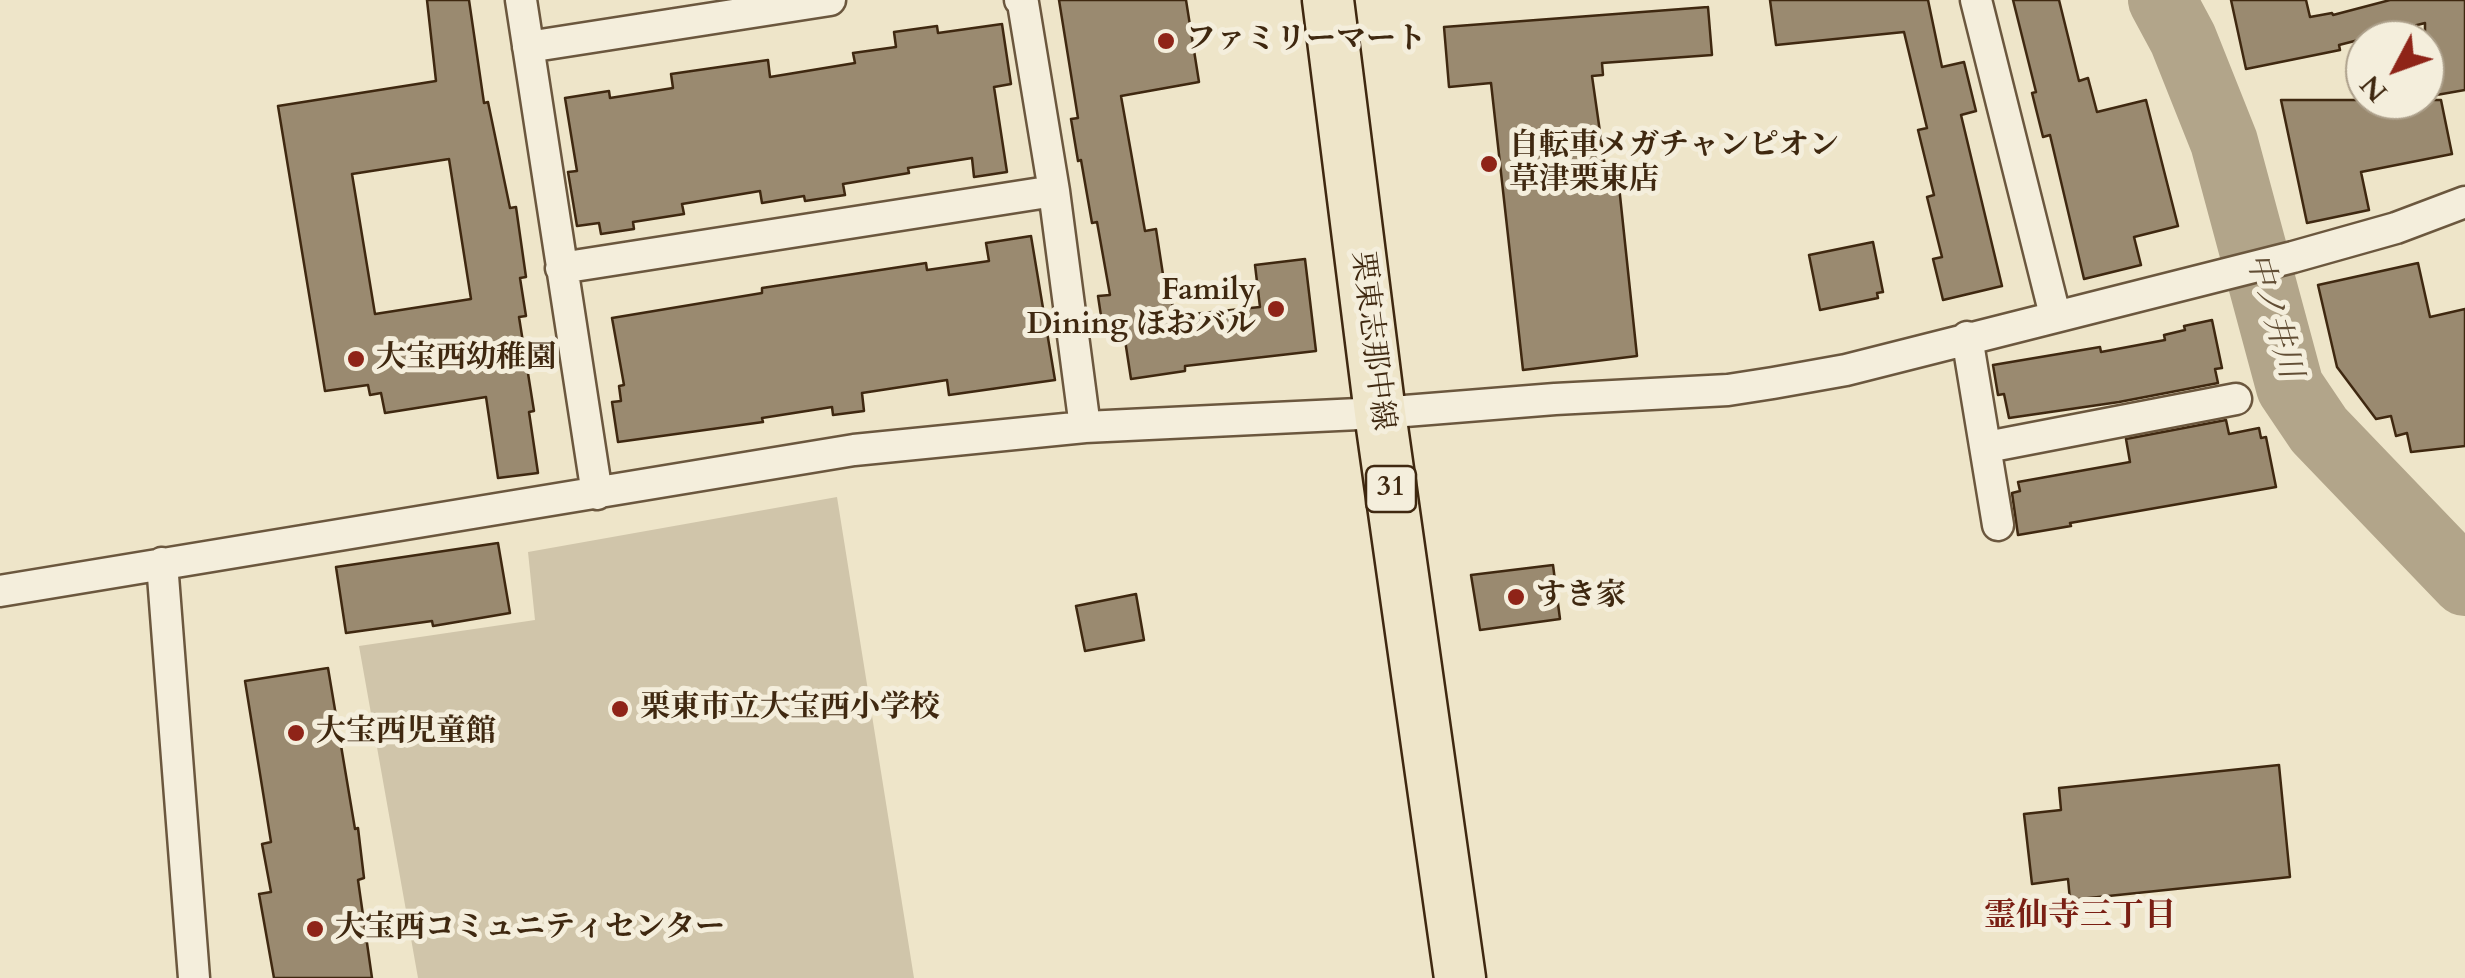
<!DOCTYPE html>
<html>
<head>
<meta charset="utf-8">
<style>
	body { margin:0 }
	#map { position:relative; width:2465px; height:978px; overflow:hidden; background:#eee5c9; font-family:Cardo,serif }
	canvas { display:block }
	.north { position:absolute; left:2345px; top:20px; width:100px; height:100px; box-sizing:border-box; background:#f4eedc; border:2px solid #ac9f8a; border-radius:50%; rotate:229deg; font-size:28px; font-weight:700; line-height:40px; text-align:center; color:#3f2810 }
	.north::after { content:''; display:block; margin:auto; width:35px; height:45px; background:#8f2418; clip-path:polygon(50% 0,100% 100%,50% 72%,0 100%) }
</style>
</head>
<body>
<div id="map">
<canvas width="2465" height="978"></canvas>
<div class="north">N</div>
</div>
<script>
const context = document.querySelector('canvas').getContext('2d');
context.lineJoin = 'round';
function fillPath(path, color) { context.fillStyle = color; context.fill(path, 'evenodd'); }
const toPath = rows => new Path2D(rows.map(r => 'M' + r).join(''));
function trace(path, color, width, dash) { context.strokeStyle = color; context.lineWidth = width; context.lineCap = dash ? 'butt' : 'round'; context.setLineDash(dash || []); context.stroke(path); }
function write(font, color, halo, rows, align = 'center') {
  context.font = font + ' Cardo,"Noto Serif JP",serif'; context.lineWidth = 10; context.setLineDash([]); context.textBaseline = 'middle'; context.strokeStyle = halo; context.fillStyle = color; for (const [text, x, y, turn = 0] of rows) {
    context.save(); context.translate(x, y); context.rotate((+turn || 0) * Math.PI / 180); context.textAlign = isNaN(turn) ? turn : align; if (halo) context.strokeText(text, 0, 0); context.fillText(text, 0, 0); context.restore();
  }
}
const green = toPath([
	[837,497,914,978,418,978,359,646,535,620,528,552]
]);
const river = toPath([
	[2162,0,2183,39,2224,142,2290,387,2319,430,2465,582]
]);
const building = toPath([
	[427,0,469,0,484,103,488,102,510,208,516,207,526,277,520,278,526,316,519,317,534,411,529,412,538,473,498,478,486,397,385,413,381,393,370,395,368,385,325,391,278,106,436,81,427,0],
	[449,159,471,299,375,314,352,174,449,159],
	[1059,0,1186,0,1199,82,1121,96,1145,231,1156,229,1164,281,1169,280,1174,316,1260,307,1255,265,1305,259,1316,351,1185,366,1185,371,1131,379,1125,340,1111,342,1109,328,1103,329,1098,296,1110,295,1097,222,1092,223,1081,160,1078,161,1071,119,1078,118,1059,0],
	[1770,0,1928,0,1942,67,1964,62,1976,111,1961,115,2002,286,1943,300,1933,259,1942,257,1927,197,1934,195,1918,130,1927,128,1904,32,1776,45,1770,0],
	[2013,0,2059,0,2079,81,2088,78,2097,112,2146,100,2178,226,2134,237,2141,265,2084,279,2050,135,2043,137,2032,93,2036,92,2013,0],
	[2231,0,2306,0,2310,17,2332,13,2333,15,2390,0,2465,0,2465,90,2425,97,2425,23,2339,45,2340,50,2246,69,2231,0],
	[1708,7,1712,55,1602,63,1603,75,1592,76,1608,188,1619,186,1637,356,1523,370,1491,83,1449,87,1444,27,1708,7],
	[1002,24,1011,84,994,87,1007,172,974,177,972,158,908,168,909,173,843,184,845,195,805,201,804,196,762,203,760,191,682,204,684,214,633,222,634,229,601,234,599,223,577,226,568,172,577,171,565,98,609,91,610,98,673,88,671,74,768,60,770,77,855,63,853,53,896,47,894,32,937,26,938,33,1002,24],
	[2281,100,2441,100,2452,154,2361,172,2369,210,2307,223,2281,100],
	[1031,236,1055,380,949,395,947,380,862,393,864,411,833,415,832,407,762,418,763,422,618,442,612,402,621,401,619,386,624,385,612,318,762,293,762,288,926,263,927,270,989,261,986,243,1031,236],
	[1873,242,1883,292,1877,293,1878,298,1820,310,1809,255,1873,242],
	[2418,263,2430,317,2465,309,2465,446,2411,452,2407,433,2396,436,2391,416,2376,419,2337,367,2318,285,2418,263],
	[2212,320,2222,368,2215,369,2218,383,2119,402,2009,418,2004,394,1998,395,1993,365,2100,347,2101,352,2165,340,2164,335,2185,330,2184,326,2212,320],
	[2226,420,2229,434,2259,428,2261,438,2266,437,2276,487,2070,523,2071,526,2018,535,2012,493,2020,491,2018,482,2130,462,2126,439,2226,420],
	[498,543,510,613,433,626,432,621,346,633,336,567,498,543],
	[1553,565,1560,619,1480,630,1471,575,1553,565],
	[1136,594,1144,640,1085,651,1076,606,1136,594],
	[328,668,355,829,358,828,364,878,358,880,372,978,274,978,259,894,271,892,262,844,271,842,245,681,328,668],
	[2279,765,2290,877,2070,900,2068,879,2032,884,2024,814,2061,810,2059,788,2279,765]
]);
const street = toPath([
	[521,0,597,494],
	[1020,0,1023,3,1054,191,1085,427],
	[1976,0,2055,315],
	[528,47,830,0],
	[561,268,1054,191],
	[1967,337,1998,525],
	[1987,447,2236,399],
	[162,563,194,978],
	[0,591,854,450,1085,427,1380,413,1555,399,1728,390,1773,383,1846,370,2293,257,2396,228,2465,202]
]);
const primary = toPath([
	[1328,0,1380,413,1460,978]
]);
const markers = [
	[1166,41,10,"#8f2418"],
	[1489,164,10,"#8f2418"],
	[1276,309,10,"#8f2418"],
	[356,359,10,"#8f2418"],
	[1516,597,10,"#8f2418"],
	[620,709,10,"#8f2418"],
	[296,733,10,"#8f2418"],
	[315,929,10,"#8f2418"]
];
const shields = [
	[1391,489,50]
];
const shieldNames = [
	["31",1391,489]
];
const poiNames = [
	["ファミリーマート",1186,41],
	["自転車メガチャンピオン",1509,147],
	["草津栗東店",1509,181],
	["Family",1256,292,"right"],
	["Dining ほおバル",1256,326,"right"],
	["大宝西幼稚園",376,359],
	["すき家",1536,597],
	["栗東市立大宝西小学校",640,709],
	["大宝西児童館",316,733],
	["大宝西コミュニティセンター",335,929]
];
const streetNames = [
	["栗東志那中線",1371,341,83]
];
const waterNames = [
	["中ノ井川",2272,316,74]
];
const neighbourhoodNames = [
	["霊仙寺三丁目",2080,918]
];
fillPath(green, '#d0c5aa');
trace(river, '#b2a58a', 68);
fillPath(building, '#9a8a70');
trace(building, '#3f2810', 2.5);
trace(street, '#6b573e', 35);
trace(primary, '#3f2810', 55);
trace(street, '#f4eedc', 30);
trace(primary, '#eee5c9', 50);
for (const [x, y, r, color] of markers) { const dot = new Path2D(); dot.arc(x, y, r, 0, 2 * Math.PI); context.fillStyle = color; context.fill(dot); trace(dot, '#f4eedc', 4); }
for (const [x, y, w] of shields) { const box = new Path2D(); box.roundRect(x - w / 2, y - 23, w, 46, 8); context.fillStyle = '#f4eedc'; context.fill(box); trace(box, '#3f2810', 2.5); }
write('bold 28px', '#3f2810', null, shieldNames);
write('bold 30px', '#3f2810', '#f4eedc', poiNames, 'left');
write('30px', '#3f2810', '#f4eedc', streetNames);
write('italic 32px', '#624e35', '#f4eedc', waterNames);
write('bold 32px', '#7a1f14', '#f4eedc', neighbourhoodNames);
</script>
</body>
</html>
